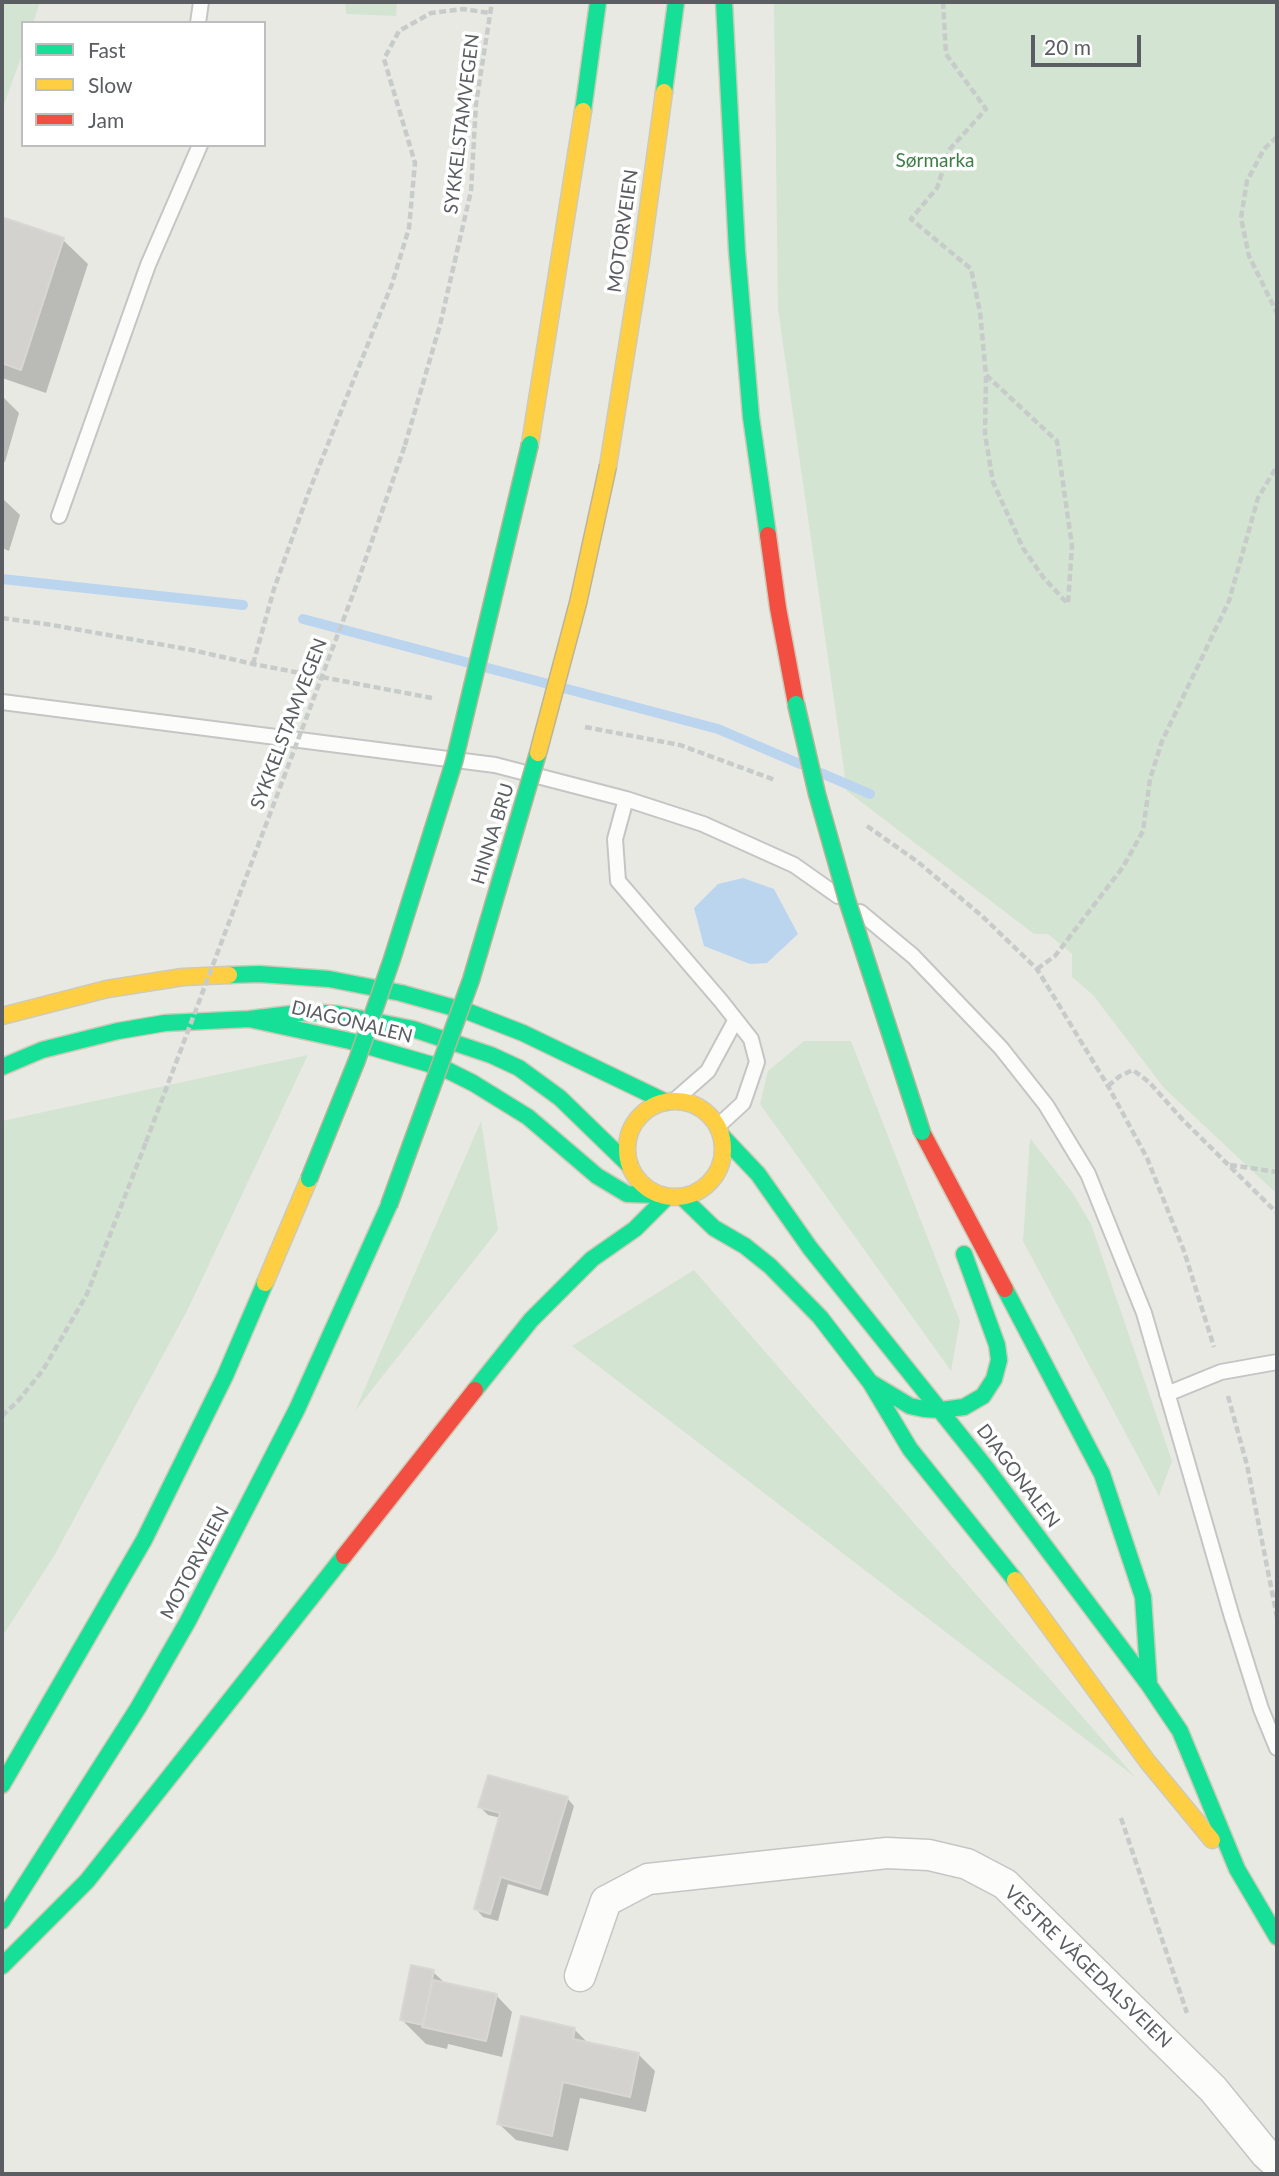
<!DOCTYPE html>
<html>
<head>
<meta charset="utf-8">
<style>
	body { margin:0 }
	#map { position:relative; width:1279px; height:2176px; overflow:hidden; background:#e9e9e4; font-family:Lato,sans-serif }
	canvas { display:block }
	.frame { position:absolute; inset:0; border:4px solid #5a5d61; pointer-events:none }
	.legend { position:absolute; left:21px; top:21px; width:245px; height:126px; box-sizing:border-box; background:#fff; border:2px solid #bdbec0; margin:0; padding:9px 12px; list-style:none; font-size:21px; color:#5a5d61 }
	.legend li { display:flex; align-items:center; gap:14px; height:35px }
	.legend b { width:35px; border:2px solid #bdbec0 }
	.scale { position:absolute; left:1031px; top:35px; width:110px; height:32px; box-sizing:border-box; border:4px solid #5a5d61; border-top:0; padding-left:9px; font-size:21px; line-height:24px; white-space:nowrap; color:#5a5d61; -webkit-text-stroke:5px #fff; paint-order:stroke }
</style>
</head>
<body>
<div id="map">
<canvas width="1279" height="2176"></canvas>
<div class="frame"></div>
<ul class="legend">
<li><b style="height:9px;background:#16e098"></b>Fast</li>
<li><b style="height:9px;background:#ffcf43"></b>Slow</li>
<li><b style="height:9px;background:#f24e42"></b>Jam</li>
</ul>
<div class="scale">20 m</div>
</div>
<script>
const context = document.querySelector('canvas').getContext('2d');
context.lineJoin = 'round';
function fillPath(path, color) { context.fillStyle = color; context.fill(path, 'evenodd'); }
const toPath = rows => new Path2D(rows.map(r => 'M' + r).join(''));
function trace(path, color, width, dash) { context.strokeStyle = color; context.lineWidth = width; context.lineCap = dash ? 'butt' : 'round'; context.setLineDash(dash || []); context.stroke(path); }
function write(font, color, halo, rows, align = 'center') {
  context.font = font + ' Lato,sans-serif'; context.lineWidth = 7; context.setLineDash([]); context.textBaseline = 'middle'; context.strokeStyle = halo; context.fillStyle = color; for (const [text, x, y, turn = 0] of rows) {
    context.save(); context.translate(x, y); context.rotate((+turn || 0) * Math.PI / 180); context.textAlign = isNaN(turn) ? turn : align; if (halo) context.strokeText(text, 0, 0); context.fillText(text, 0, 0); context.restore();
  }
}
const green = toPath([
	[2,2,40,2,33,23,23,23,23,52,2,110],
	[345,2,397,2,396,16,346,14],
	[774,2,1277,2,1277,1194,1164,1088,1093,995,1072,977,1072,954,1048,934,1034,934,847,791,778,309],
	[804,1041,851,1041,960,1321,951,1371,760,1104,768,1071],
	[308,1055,187,1311,54,1556,2,1637,2,1121],
	[481,1121,498,1230,355,1411,384,1344],
	[1030,1138,1072,1192,1091,1224,1172,1461,1159,1496,1023,1241],
	[694,1270,1135,1777,572,1346]
]);
const water = toPath([
	[743,878,774,889,798,934,767,963,750,964,704,946,694,908,718,884]
]);
const shadow = toPath([
	[2,219,63,240,88,264,46,393,2,378],
	[2,396,19,413,5,462,2,461],
	[2,498,20,515,9,551,2,548],
	[567,1798,574,1806,548,1896,508,1884,498,1921,483,1917,476,1909,501,1818,488,1815,480,1807],
	[433,1972,446,1984,496,1995,512,2012,502,2057,448,2044,447,2049,426,2044,402,2020],
	[574,2029,589,2044,638,2054,655,2071,646,2112,580,2098,568,2151,516,2140,499,2124]
]);
const stream = toPath([
	[2,579,243,605],
	[303,619,718,729,800,764],
	[821,773,870,794]
]);
const building = toPath([
	[2,217,64,238,21,370,2,363,2,217],
	[488,1775,568,1797,540,1889,501,1877,490,1914,474,1909,500,1813,478,1807,488,1775],
	[411,1965,434,1970,423,2025,400,2020,411,1965],
	[433,1980,497,1994,486,2041,422,2027,433,1980],
	[521,2016,575,2028,573,2039,639,2053,630,2097,563,2082,552,2136,497,2124,521,2016]
]);
const path = toPath([
	[943,2,946,54,986,109,950,149,937,188,911,219,971,269,980,312,986,375,1057,441,1072,546,1068,604],
	[1277,137,1264,149,1247,181,1241,218,1249,256,1277,313],
	[986,376,985,434,993,482,1023,548,1043,577,1067,603],
	[405,445,440,325,471,191,476,104,492,2],
	[2,618,52,625,192,650,253,664,432,698],
	[253,664,274,589,308,494,392,284,409,228,415,163,384,59,399,31,431,13,463,9,490,13],
	[585,727,680,745,775,780],
	[867,826,918,862,982,916,1037,969,1108,1086,1147,1158,1184,1251,1214,1347],
	[1037,969,1055,956,1123,867,1143,831,1150,779,1162,741,1229,601,1258,498,1277,466],
	[1108,1086,1120,1076,1133,1070,1149,1082,1182,1119,1277,1213],
	[1230,1165,1277,1172],
	[1228,1396,1247,1465,1277,1617],
	[2,1416,18,1401,43,1370,87,1294,146,1142],
	[1121,1818,1187,2013]
]);
const lane = toPath([
	[198,23,201,2],
	[59,516,148,265,200,145],
	[2,702,495,765,626,799,703,824,794,865,838,896],
	[626,799,615,839,618,881,721,1001,751,1039,757,1062,743,1103,718,1126],
	[860,912,913,956,1001,1048,1046,1105,1088,1174,1144,1313,1232,1617,1261,1709,1277,1748],
	[675,1100,708,1071,735,1021],
	[1167,1394,1221,1372,1277,1362]
]);
const street = toPath([
	[580,1976,606,1901,648,1879,887,1853,929,1855,967,1864,1005,1884,1213,2089,1266,2154,1277,2164]
]);
const fast = toPath([
	[724,2,737,251,751,417,768,535],
	[664,92,676,2],
	[583,111,598,2],
	[229,975,259,974,329,979,401,993,469,1012,523,1033,666,1102],
	[249,1019,307,1012,338,1014,413,1029,491,1055,519,1068,560,1098,630,1166],
	[2,1067,42,1050,118,1031,165,1023,249,1019,350,1041,443,1068,473,1083,528,1117,597,1176,627,1194,658,1195],
	[722,1136,758,1174,810,1248,987,1469,1149,1685,1180,1731,1237,1869,1277,1937],
	[682,1197,714,1228,745,1246,770,1266,820,1317,870,1382,910,1449,1015,1580],
	[1005,1289,1102,1474,1143,1597,1149,1685],
	[870,1382,910,1406,924,1409,941,1410,964,1407,983,1396,994,1379,999,1360,997,1345,964,1254],
	[475,1390,531,1320,592,1259,635,1229,667,1197],
	[2,1785,144,1540,225,1376,265,1283],
	[2,1921,138,1708,188,1621,297,1409,389,1205],
	[2,1966,87,1881,344,1556]
]);
const slow = toPath([
	[530,444,583,111],
	[608,466,641,260,664,92],
	[2,1016,107,989,183,977,229,975],
	'627 1149a48 48 0 1 1 96 0a48 48 0 1 1-96 0Z',
	[265,1283,309,1179],
	[1015,1580,1147,1761,1212,1840]
]);
const jam = toPath([
	[768,535,778,608,796,704],
	[922,1132,1005,1289],
	[344,1556,475,1390]
]);
const pathBridge = toPath([
	[146,1142,358,581,405,445]
]);
const fastBridge = toPath([
	[796,704,817,794,847,900,922,1132],
	[309,1179,357,1060,392,959,454,762,530,444],
	[389,1205,471,980,538,753]
]);
const slowBridge = toPath([
	[538,753,578,603,608,466]
]);
const streetNames = [
	["SYKKELSTAMVEGEN",462,124,-83],
	["MOTORVEIEN",623,231,-82],
	["SYKKELSTAMVEGEN",289,724,-69],
	["HINNA BRU",493,834,-73],
	["DIAGONALEN",352,1022,14],
	["DIAGONALEN",1018,1476,53],
	["MOTORVEIEN",195,1563,-62],
	["VESTRE VÅGEDALSVEIEN",1088,1967,44]
];
const parkNames = [
	["Sørmarka",935,161]
];
fillPath(green, '#d3e4d2');
fillPath(water, '#bcd5ef');
fillPath(shadow, '#0003');
trace(stream, '#bcd5ef', 10);
fillPath(building, '#d3d2cf');
trace(building, '#d8d7d4', 2);
trace(lane, '#c5c5c5', 18);
trace(street, '#c5c5c5', 33);
trace(fast, '#cfcab5', 19);
trace(slow, '#cfcab5', 19);
trace(jam, '#cfcab5', 19);
trace(path, '#c7cbc9', 4.5, [7, 3.5]);
trace(lane, '#fcfcfb', 14);
trace(street, '#fcfcfb', 30);
trace(fast, '#16e098', 16);
trace(slow, '#ffcf43', 16);
trace(jam, '#f24e42', 16);
trace(fastBridge, '#bcb496', 19, []);
trace(slowBridge, '#bcb496', 19, []);
trace(pathBridge, '#c7cbc9', 4.5, [7, 3.5]);
trace(fastBridge, '#16e098', 16);
trace(slowBridge, '#ffcf43', 16);
write('19px', '#5a5d61', '#fff', streetNames);
write('19px', '#3e7d46', '#fff', parkNames);
</script>
</body>
</html>
